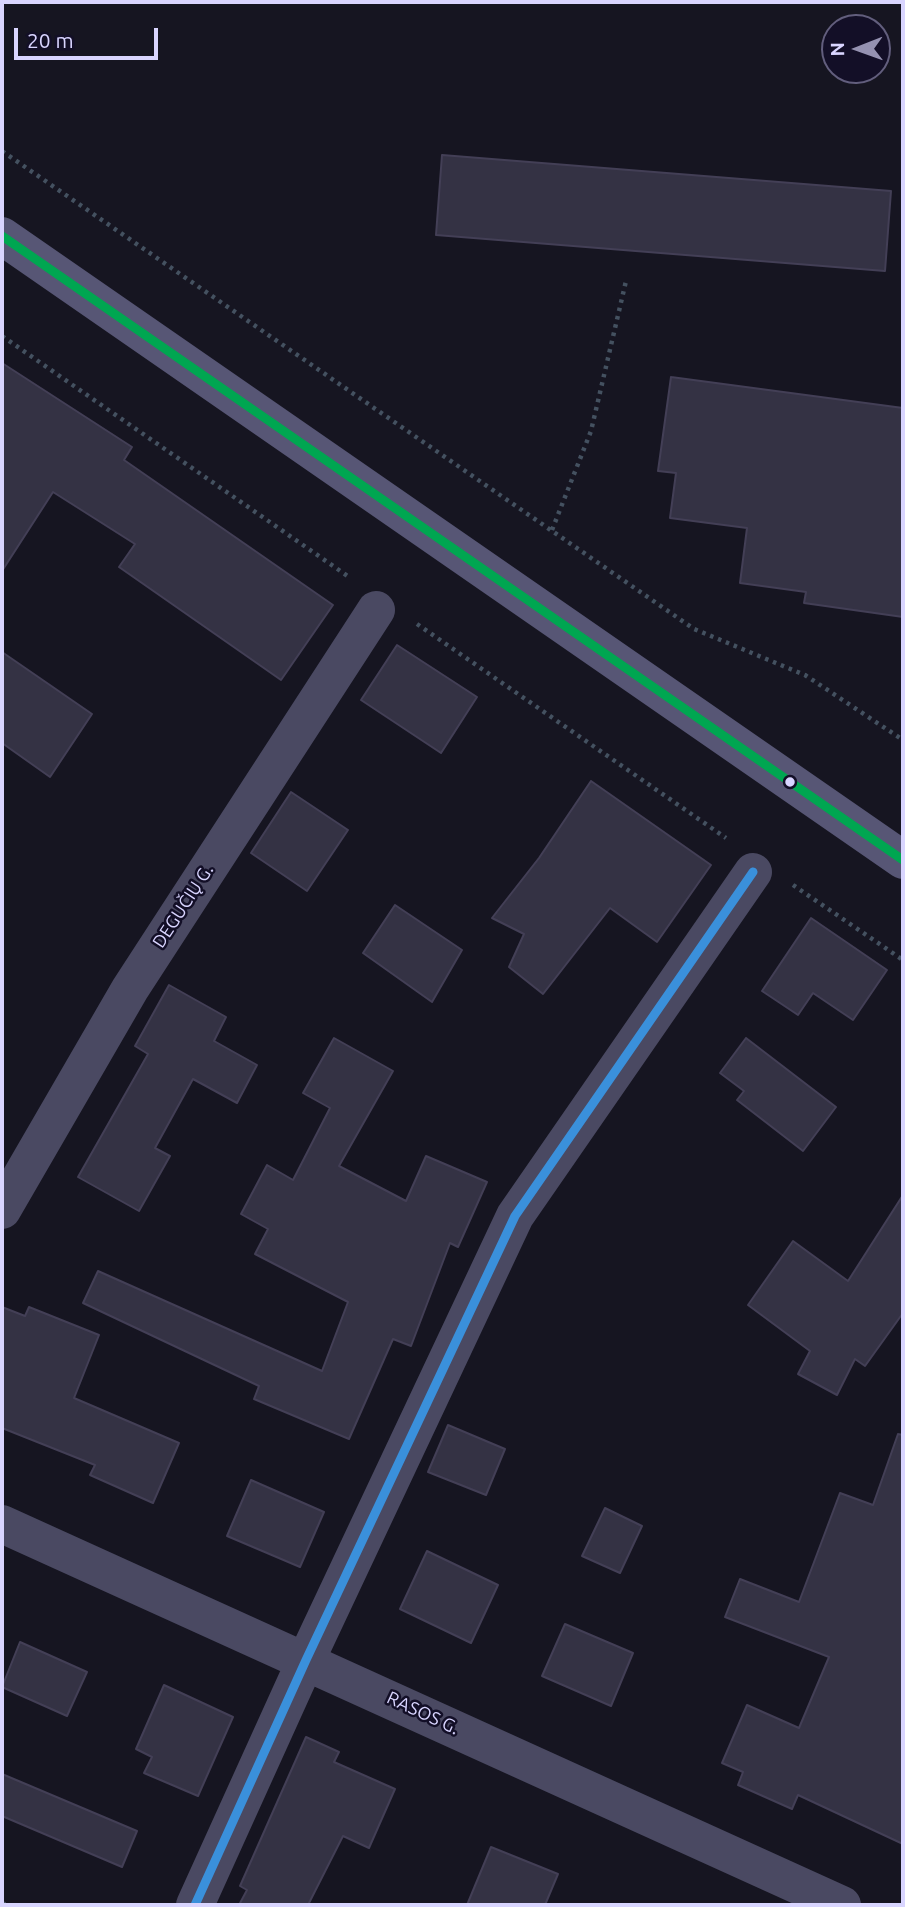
<!DOCTYPE html>
<html>
<head>
<meta charset="utf-8">
<style>
	body { margin:0 }
	#map { position:relative; width:905px; height:1907px; overflow:hidden; background:#161521; font-family:Ubuntu,sans-serif }
	canvas { display:block }
	.frame { position:absolute; inset:0; border:4px solid #d9d5ff; pointer-events:none }
	.north { position:absolute; left:821px; top:14px; width:70px; height:70px; box-sizing:border-box; background:#130f27; border:2px solid #625e7d; border-radius:50%; rotate:269deg; font-size:19px; font-weight:700; line-height:28px; text-align:center; color:#d9d5ff }
	.north::after { content:''; display:block; margin:auto; width:24px; height:32px; background:#9592b1; clip-path:polygon(50% 0,100% 100%,50% 72%,0 100%) }
	.scale { position:absolute; left:14px; top:28px; width:144px; height:32px; box-sizing:border-box; border:4px solid #d9d5ff; border-top:0; padding-left:9px; font-size:21px; line-height:24px; white-space:nowrap; color:#d9d5ff; -webkit-text-stroke:5px #130f27; paint-order:stroke }
</style>
</head>
<body>
<div id="map">
<canvas width="905" height="1907"></canvas>
<div class="frame"></div>
<div class="north">N</div>
<div class="scale">20 m</div>
</div>
<script>
const context = document.querySelector('canvas').getContext('2d');
context.lineJoin = 'round';
function fillPath(path, color) { context.fillStyle = color; context.fill(path, 'evenodd'); }
const toPath = rows => new Path2D(rows.map(r => 'M' + r).join(''));
function trace(path, color, width, dash) { context.strokeStyle = color; context.lineWidth = width; context.lineCap = dash ? 'butt' : 'round'; context.setLineDash(dash || []); context.stroke(path); }
function write(font, color, halo, rows, align = 'center') {
  context.font = font + ' Ubuntu,sans-serif'; context.lineWidth = 5; context.setLineDash([]); context.textBaseline = 'middle'; context.strokeStyle = halo; context.fillStyle = color; for (const [text, x, y, turn = 0] of rows) {
    context.save(); context.translate(x, y); context.rotate((+turn || 0) * Math.PI / 180); context.textAlign = isNaN(turn) ? turn : align; if (halo) context.strokeText(text, 0, 0); context.fillText(text, 0, 0); context.restore();
  }
}
const building = toPath([
	[442,155,891,191,885,271,436,235,442,155],
	[2,363,132,447,124,460,333,605,281,680,119,567,135,544,53,492,2,571,2,363],
	[671,377,903,408,903,617,804,603,806,592,740,583,747,528,670,518,676,473,658,471,671,377],
	[397,645,477,697,441,753,361,700,397,645],
	[2,652,92,714,50,777,2,743,2,652],
	[591,781,711,865,657,942,610,908,543,994,509,967,524,934,492,918,539,858,591,781],
	[291,792,348,830,307,891,251,853,291,792],
	[395,905,462,950,432,1002,363,953,395,905],
	[811,918,887,970,853,1020,813,993,798,1015,762,991,811,918],
	[169,985,226,1017,214,1041,257,1065,237,1103,193,1079,155,1148,170,1156,139,1211,78,1177,148,1054,135,1046,169,985],
	[334,1038,393,1071,339,1166,406,1201,426,1156,487,1182,458,1247,450,1243,411,1346,393,1339,349,1439,254,1399,259,1386,83,1303,98,1271,322,1371,348,1302,255,1254,268,1229,241,1214,267,1165,293,1180,330,1108,303,1093,334,1038],
	[746,1038,836,1107,803,1151,737,1100,744,1091,720,1073,746,1038],
	[903,1195,903,1313,865,1366,855,1359,837,1395,798,1374,810,1351,748,1305,793,1241,848,1281,903,1195],
	[2,1307,25,1316,29,1307,99,1335,74,1398,179,1443,153,1503,90,1475,95,1465,2,1428,2,1307],
	[448,1425,505,1449,486,1495,428,1472,448,1425],
	[898,1434,903,1435,903,1844,798,1795,792,1809,738,1785,743,1772,722,1763,747,1705,799,1728,829,1657,725,1617,740,1579,799,1602,840,1493,873,1505,898,1434],
	[251,1480,324,1512,300,1567,227,1536,251,1480],
	[605,1508,642,1526,620,1573,582,1556,605,1508],
	[427,1551,498,1585,471,1643,400,1609,427,1551],
	[565,1624,633,1653,611,1706,542,1676,565,1624],
	[20,1642,87,1672,67,1716,2,1687,20,1642],
	[164,1685,233,1717,198,1796,144,1773,152,1757,136,1749,164,1685],
	[306,1737,339,1752,334,1762,395,1789,369,1848,343,1836,308,1905,239,1905,247,1890,240,1886,306,1737],
	[2,1774,137,1831,122,1867,2,1816,2,1774],
	[491,1847,558,1874,545,1905,467,1905,491,1847]
]);
const path = toPath([
	[2,151,694,629,805,675,903,740],
	[2,336,349,577],
	[552,530,591,431,626,281],
	[417,624,726,838],
	[793,885,903,960],
	[2,1903,7,1905]
]);
const minor = toPath([
	[2,1210,130,989,376,610],
	[2,1524,842,1905],
	[195,1905,306,1660,515,1216,753,872]
]);
const secondary = toPath([
	[2,236,903,860]
]);
const bus1 = toPath([
	[2,236,903,860]
]);
const bus2 = toPath([
	[195,1905,306,1660,515,1216,753,872]
]);
const markers = [
	[790,782,6,"#d9d5ff"]
];
const streetNames = [
	["DEGUČIŲ G.",183,906,-57],
	["RASOS G.",423,1713,25]
];
fillPath(building, '#343244');
trace(building, '#433f56', 2);
trace(path, '#445160', 4.5, [3.5, 5]);
trace(minor, '#4a4962', 38);
trace(secondary, '#575675', 38);
trace(bus1, '#00a651', 9);
trace(bus2, '#3a90db', 9);
for (const [x, y, r, color] of markers) { const dot = new Path2D(); dot.arc(x, y, r, 0, 2 * Math.PI); context.fillStyle = color; context.fill(dot); trace(dot, '#130f27', 2.5); }
write('18px', '#d9d5ff', '#130f27', streetNames);
</script>
</body>
</html>
